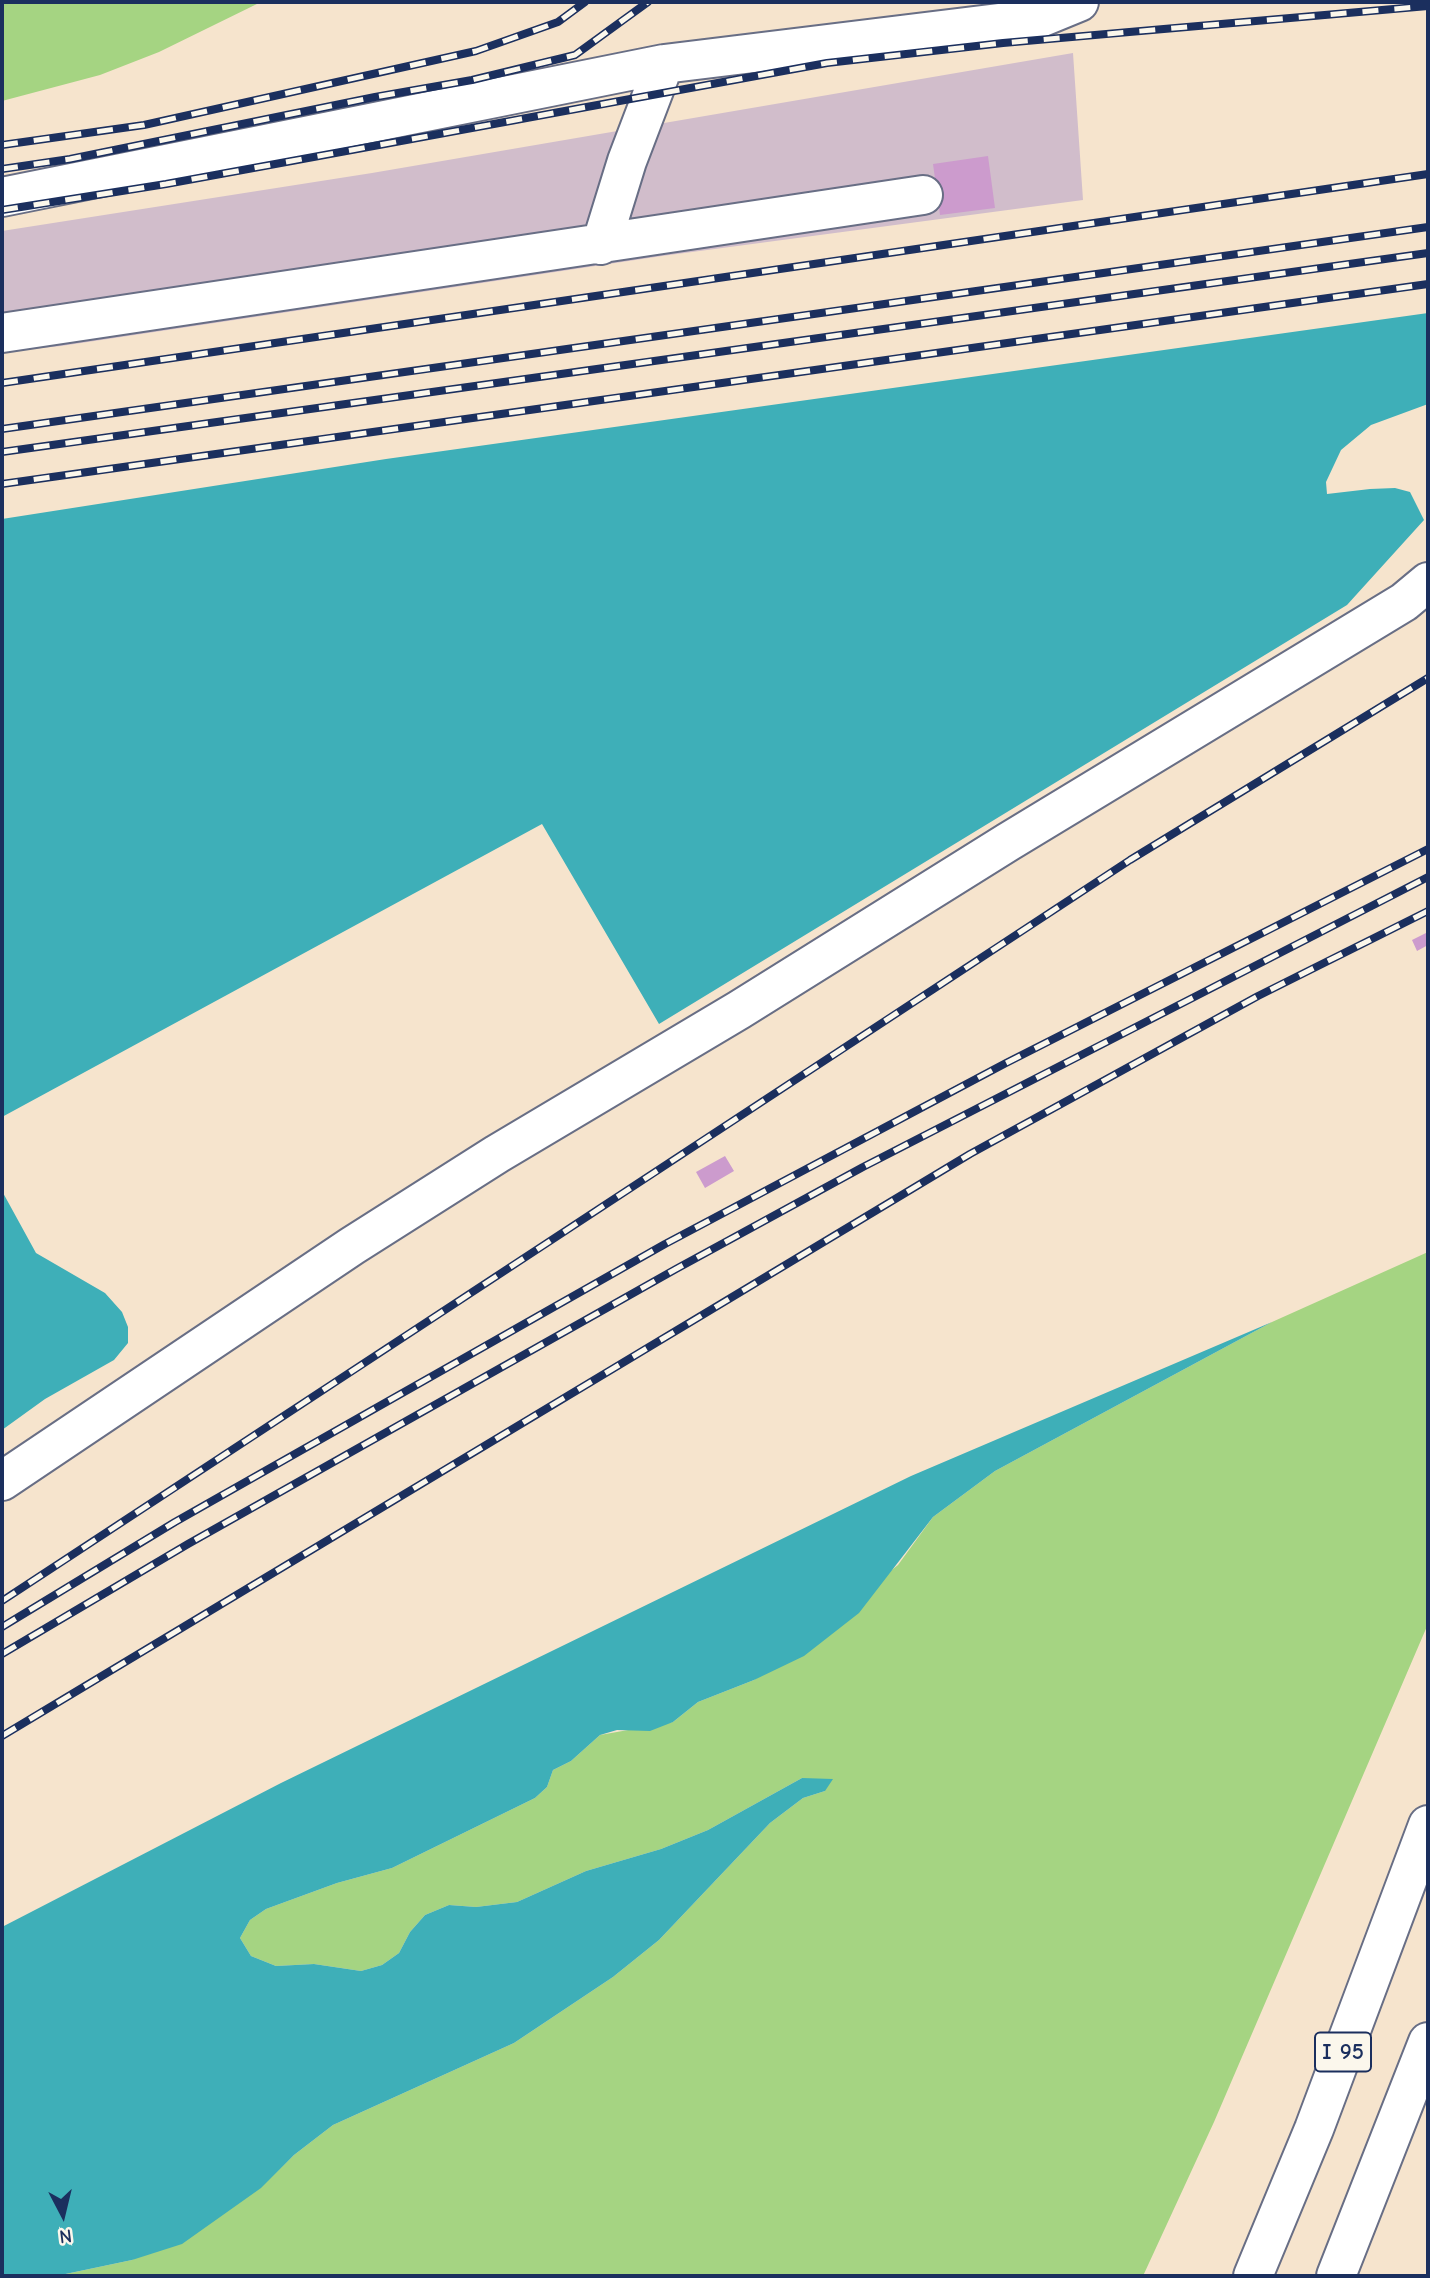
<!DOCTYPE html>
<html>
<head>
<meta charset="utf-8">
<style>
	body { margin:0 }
	#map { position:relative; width:1430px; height:2278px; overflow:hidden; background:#f6e4cd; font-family:"Comic Neue",sans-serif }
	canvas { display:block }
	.frame { position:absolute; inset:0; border:4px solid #1b2f5e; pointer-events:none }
	.north { position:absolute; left:28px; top:2180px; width:70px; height:70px; -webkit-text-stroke:5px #fbf7ec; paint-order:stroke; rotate:173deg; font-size:19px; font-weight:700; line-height:28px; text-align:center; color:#1b2f5e }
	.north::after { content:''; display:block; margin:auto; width:24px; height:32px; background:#1b2f5e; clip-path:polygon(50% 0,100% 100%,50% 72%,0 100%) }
</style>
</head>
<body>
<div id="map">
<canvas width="1430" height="2278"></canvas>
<div class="frame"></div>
<div class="north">N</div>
</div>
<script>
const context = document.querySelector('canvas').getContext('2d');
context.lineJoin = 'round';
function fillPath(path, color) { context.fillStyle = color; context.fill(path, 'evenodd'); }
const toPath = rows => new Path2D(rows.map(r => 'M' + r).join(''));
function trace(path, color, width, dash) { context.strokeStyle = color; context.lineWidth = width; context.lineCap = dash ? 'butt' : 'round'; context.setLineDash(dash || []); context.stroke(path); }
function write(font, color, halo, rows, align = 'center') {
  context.font = font + ' "Comic Neue",sans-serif'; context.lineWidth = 6; context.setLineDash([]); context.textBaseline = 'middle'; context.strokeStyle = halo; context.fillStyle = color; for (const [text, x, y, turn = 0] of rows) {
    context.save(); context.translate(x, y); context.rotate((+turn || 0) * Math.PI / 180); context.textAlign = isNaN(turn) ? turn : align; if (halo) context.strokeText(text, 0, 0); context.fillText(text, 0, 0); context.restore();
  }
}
const industrial = toPath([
	[1073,53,1083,200,662,256,61,346,2,352,2,231,372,173]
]);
const green = toPath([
	[2,2,261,2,159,52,100,75,2,101],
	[1428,1252,1428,1624,1214,2122,1143,2276,56,2276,132,2260,260,2188,294,2155,333,2125,514,2043,613,1977,659,1940,770,1823,803,1798,825,1791,802,1778,708,1830,661,1849,586,1871,517,1902,476,1907,449,1905,425,1915,410,1932,399,1953,382,1965,361,1971,314,1964,276,1966,251,1956,240,1938,250,1920,266,1909,337,1883,392,1868,535,1798,547,1787,553,1770,571,1761,600,1735,673,1722,698,1702,754,1680,898,1565,933,1517,995,1471,1272,1322]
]);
const water = toPath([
	[1428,313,1428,404,1371,425,1341,450,1326,482,1327,494,1370,489,1395,488,1410,492,1424,520,1347,605,659,1024,542,824,2,1117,2,519,386,459],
	[2,1191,36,1253,105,1293,122,1312,128,1327,128,1343,114,1360,45,1399,2,1430],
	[1272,1322,995,1471,933,1517,859,1613,804,1656,754,1680,698,1702,673,1722,650,1731,617,1730,600,1735,571,1761,553,1770,547,1787,535,1798,392,1868,337,1883,266,1909,250,1920,240,1938,251,1956,276,1966,314,1964,361,1971,382,1965,399,1953,410,1932,425,1915,449,1905,476,1907,517,1902,586,1871,661,1849,708,1830,802,1778,833,1779,825,1791,803,1798,770,1823,659,1940,613,1977,514,2043,333,2125,294,2155,261,2188,182,2244,132,2260,56,2276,2,2276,2,1927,281,1783,911,1476]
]);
const building = toPath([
	[988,156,995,208,940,215,933,164],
	[1428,932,1428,945,1417,951,1412,940],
	[725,1156,734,1171,705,1188,696,1172]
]);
const minor = toPath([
	[2,197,664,64],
	[601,245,627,161,664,64,1040,18,1079,2],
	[2,333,923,195],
	[2,1481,352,1246,497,1154,739,1010,1008,842,1404,602,1428,582]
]);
const highway = toPath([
	[1253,2276,1314,2129,1428,1825],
	[1336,2276,1428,2042]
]);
const rail = toPath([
	[2,145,144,125,476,51,558,22,585,2],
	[2,169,70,159,375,97,472,80,575,55,648,2],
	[2,210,166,184,827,63,1003,43,1428,6],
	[2,383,1428,174],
	[2,429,1428,227],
	[2,452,1428,253],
	[2,484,1428,284],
	[2,1601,1130,860,1428,678],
	[2,1627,175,1522,665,1244,1006,1063,1428,849],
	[2,1654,188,1544,676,1269,863,1167,1428,877],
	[2,1736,970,1154,1258,996,1428,911]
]);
const shields = [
	[1343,2052,56]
];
const shieldNames = [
	["I 95",1343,2052]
];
fillPath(industrial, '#d1bdcb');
fillPath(green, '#a5d482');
fillPath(water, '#3eafb8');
fillPath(building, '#cc9bcd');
trace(minor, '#686e85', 42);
trace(highway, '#686e85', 42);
trace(minor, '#fff', 38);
trace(highway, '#fff', 38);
trace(rail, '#1b2f5e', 8);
trace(rail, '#fbf7ec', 5, [16]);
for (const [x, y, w] of shields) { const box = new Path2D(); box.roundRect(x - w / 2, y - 19.5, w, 39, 5); context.fillStyle = '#fbf7ec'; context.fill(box); trace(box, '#1b2f5e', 2); }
write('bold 23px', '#1b2f5e', null, shieldNames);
</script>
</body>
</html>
